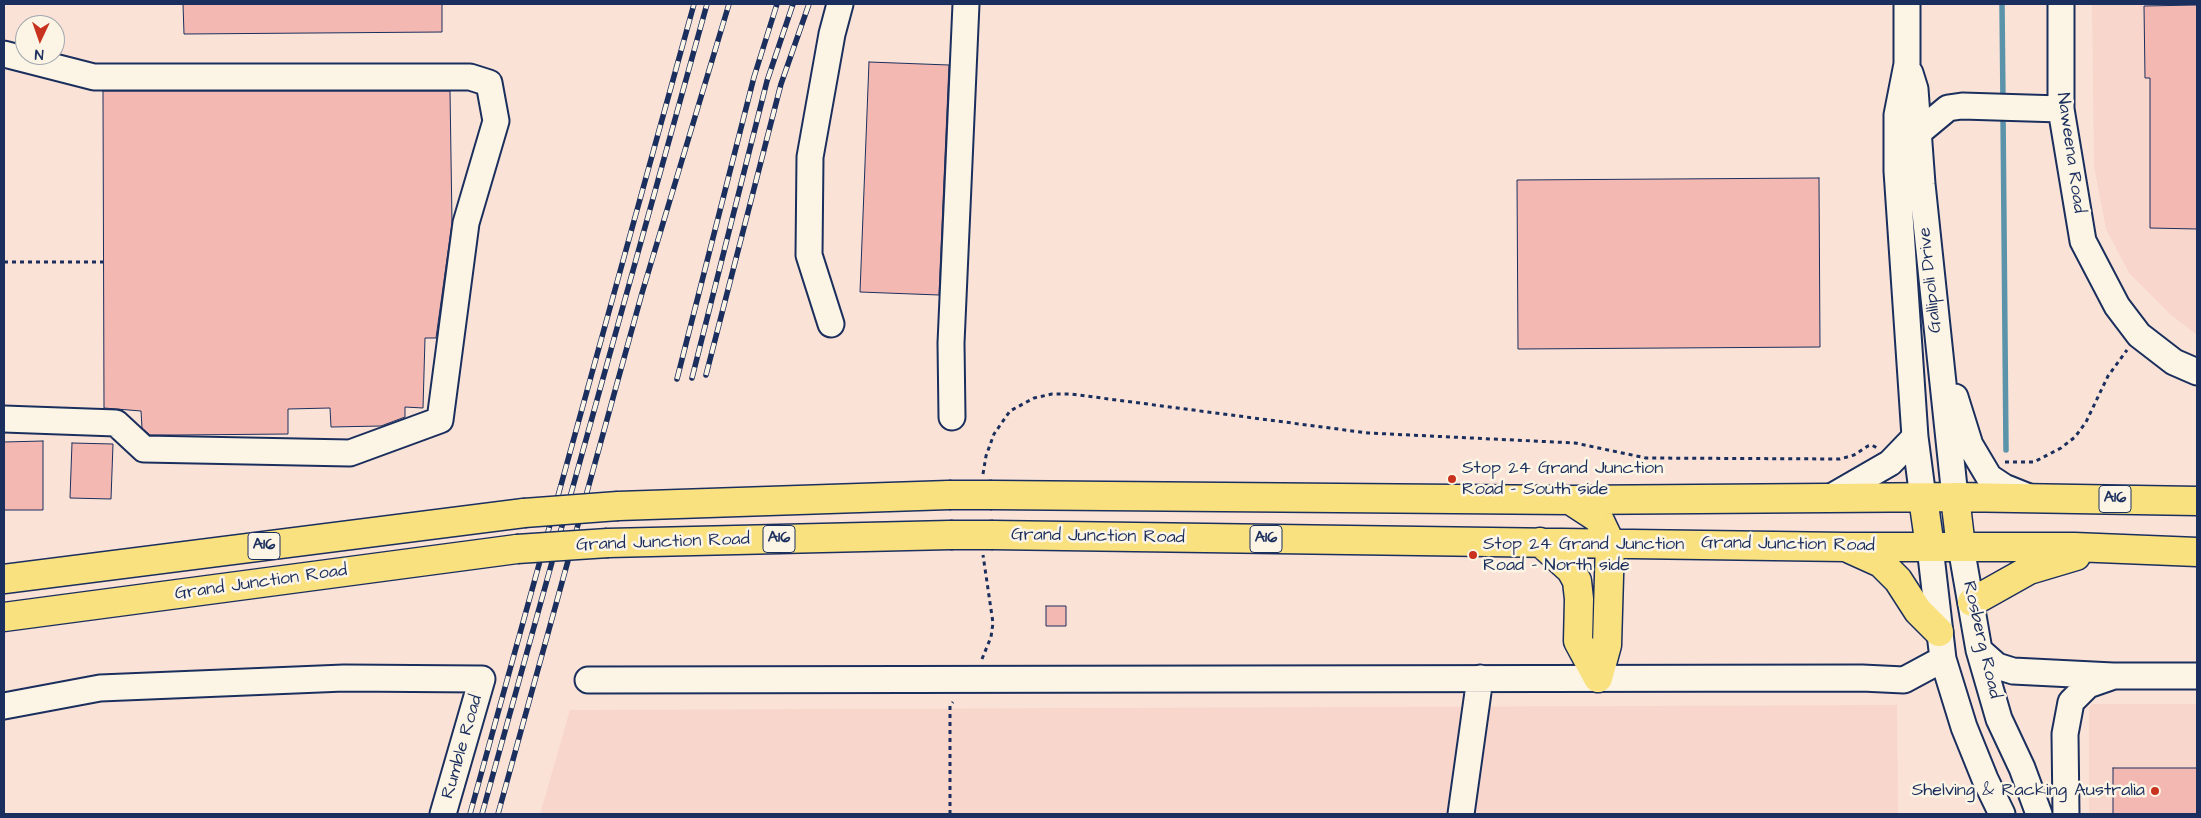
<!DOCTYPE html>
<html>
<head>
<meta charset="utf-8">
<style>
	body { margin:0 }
	#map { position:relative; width:2201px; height:818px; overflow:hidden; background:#fae3d6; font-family:"Architects Daughter",sans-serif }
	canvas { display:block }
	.frame { position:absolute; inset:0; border:5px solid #1b2f5e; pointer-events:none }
	.north { position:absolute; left:15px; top:15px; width:50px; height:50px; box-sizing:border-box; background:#fcf5e5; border:1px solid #a2a6af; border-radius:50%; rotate:183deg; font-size:14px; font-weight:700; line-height:20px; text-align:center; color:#1b2f5e }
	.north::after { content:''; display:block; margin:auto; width:18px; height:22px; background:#c8321e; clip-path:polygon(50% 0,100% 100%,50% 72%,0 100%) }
</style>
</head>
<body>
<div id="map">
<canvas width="2201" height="818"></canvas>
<div class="frame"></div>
<div class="north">N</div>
</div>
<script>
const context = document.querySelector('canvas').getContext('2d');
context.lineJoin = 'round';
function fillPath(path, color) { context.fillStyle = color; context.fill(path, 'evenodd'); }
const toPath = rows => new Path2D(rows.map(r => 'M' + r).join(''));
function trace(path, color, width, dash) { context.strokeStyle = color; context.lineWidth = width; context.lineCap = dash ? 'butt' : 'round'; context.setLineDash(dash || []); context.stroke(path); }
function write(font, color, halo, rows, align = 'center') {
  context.font = font + ' "Architects Daughter",sans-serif'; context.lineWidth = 5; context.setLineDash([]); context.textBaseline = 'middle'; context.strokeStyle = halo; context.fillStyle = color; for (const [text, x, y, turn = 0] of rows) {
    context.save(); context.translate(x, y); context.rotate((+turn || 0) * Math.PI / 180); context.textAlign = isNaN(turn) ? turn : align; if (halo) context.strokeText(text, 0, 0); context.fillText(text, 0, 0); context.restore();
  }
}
const built = toPath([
	[2092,4,2197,4,2197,335,2171,315,2129,273,2106,229,2094,166],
	[2092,704,2197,704,2197,814,2089,814,2089,708],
	[1897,705,1898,814,540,814,570,710]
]);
const stream = toPath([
	[2002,4,2003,102],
	[2003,113,2006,450]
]);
const building = toPath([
	[183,4,442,4,442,32,184,34,183,4],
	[2197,5,2197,229,2150,228,2150,78,2145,78,2144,6,2197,5],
	[869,62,949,65,939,295,860,292,869,62],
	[103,91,450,91,452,223,436,338,425,338,423,408,405,407,405,417,381,426,331,427,330,408,288,409,288,434,179,435,150,435,142,428,141,411,104,408,103,91],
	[1819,178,1820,347,1518,349,1517,180,1819,178],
	[43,441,43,510,4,510,4,442,43,441],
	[72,443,113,444,111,499,70,498,72,443],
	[1046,606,1066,606,1066,626,1046,626,1046,606],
	[2113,768,2197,768,2197,814,2113,814,2113,768]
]);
const path = toPath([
	[4,262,103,262],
	[2005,462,2034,462,2061,448,2075,437,2086,422,2108,376,2127,350],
	[983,474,986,456,994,434,1010,411,1034,398,1052,394,1071,394,1368,433,1575,443,1646,458,1840,459,1854,455,1868,446,1872,445,1877,448],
	[982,659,991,637,993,623,983,555],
	[950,814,950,706,953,702]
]);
const minor = toPath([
	[1907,4,1907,64,1897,115,1897,171,1915,437,1923,498],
	[2061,4,2061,109,2083,241,2117,306,2139,335,2174,362,2197,372],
	[4,54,94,77,470,77,489,83,496,121,466,223,440,420,350,453,144,449,116,423,4,419],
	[1910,73,1915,89,1922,184,1955,497],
	[1918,133,1948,108,1962,106,2061,109],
	[831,324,809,255,810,157,832,34,840,4],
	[1955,397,1970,445,1989,477,2004,487,2029,497],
	[952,417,951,343,966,4],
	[1831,497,1890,463,1915,437],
	[1930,547,1943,659,1964,727,1985,779,2002,814],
	[1961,547,1979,650,1999,719,2022,768,2039,814],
	[1979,650,1997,666,2013,671,2113,676,2197,676],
	[588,680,1862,678,1904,680,1943,659],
	[4,706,100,688,344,678,482,679,443,814],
	[1461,814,1480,678],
	[2066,814,2065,734,2071,702,2088,685,2111,677]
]);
const highway = toPath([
	[992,495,1570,500,1955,497,2197,501],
	[1955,497,1961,547],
	[1923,498,1930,547],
	[1570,500,1599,519,1610,542,1607,645,1598,678],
	[618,506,949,495],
	[993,535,1845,547,2074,547,2197,552],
	[1540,542,1571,570,1577,581,1579,599,1578,641,1598,678],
	[608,543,950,535],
	[1850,549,1881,563,1898,580,1918,611,1939,632],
	[4,579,524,513],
	[1972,602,2029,570,2076,556],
	[4,617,517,549]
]);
const rail = toPath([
	[706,375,781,84,809,4],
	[692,378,767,81,793,4],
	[677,379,754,77,777,4],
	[470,814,694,4],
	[482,814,707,4],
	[498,814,642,293,729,4]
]);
const highwayBridge = toPath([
	[949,495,992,495],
	[524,513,618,506],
	[950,535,993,535],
	[517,549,608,543]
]);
const markers = [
	[1452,479,5,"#c8321e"],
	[1473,555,5,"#c8321e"],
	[2155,791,5,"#c8321e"]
];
const shields = [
	[2115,499,32],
	[779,539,32],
	[1266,539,32],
	[264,546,32]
];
const shieldNames = [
	["A16",2115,499],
	["A16",779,539],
	["A16",1266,539],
	["A16",264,546]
];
const streetNames = [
	["Naweena Road",2070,153,82],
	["Gallipoli Drive",1931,280,-96],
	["Grand Junction Road",1098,537,1],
	["Grand Junction Road",663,543,-2],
	["Grand Junction Road",1788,545,1],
	["Grand Junction Road",261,583,-8],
	["Rosberg Road",1981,640,77],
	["Rumble Road",463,747,-74]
];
const poiNames = [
	["Stop 24 Grand Junction",1462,469],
	["Road - South side",1462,490],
	["Stop 24 Grand Junction",1483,545],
	["Road - North side",1483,566],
	["Shelving & Racking Australia",2145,791,"right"]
];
fillPath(built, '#f8d6cb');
trace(stream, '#5a93aa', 5.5);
fillPath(building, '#f4b8b2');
trace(building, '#1b2f5e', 1);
trace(minor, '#1b2f5e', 29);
trace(highway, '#1b2f5e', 31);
trace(path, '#1b2f5e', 3, [4, 4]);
trace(minor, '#fcf5e5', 25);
trace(highway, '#fae180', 28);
trace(rail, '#1b2f5e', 5.5);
trace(rail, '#fcf5e5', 4, [11]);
trace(highwayBridge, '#1b2f5e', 31, []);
trace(highwayBridge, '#fae180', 28);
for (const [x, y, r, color] of markers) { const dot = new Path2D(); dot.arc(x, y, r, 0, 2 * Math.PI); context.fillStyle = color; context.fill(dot); trace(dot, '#fcf5e5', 2); }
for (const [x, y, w] of shields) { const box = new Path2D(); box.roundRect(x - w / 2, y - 13.5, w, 27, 4); context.fillStyle = '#fcf5e5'; context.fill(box); trace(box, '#1b2f5e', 1); }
write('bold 16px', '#1b2f5e', null, shieldNames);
write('18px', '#1b2f5e', '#fcf5e5', streetNames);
write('18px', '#1b2f5e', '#fcf5e5', poiNames, 'left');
</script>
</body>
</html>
